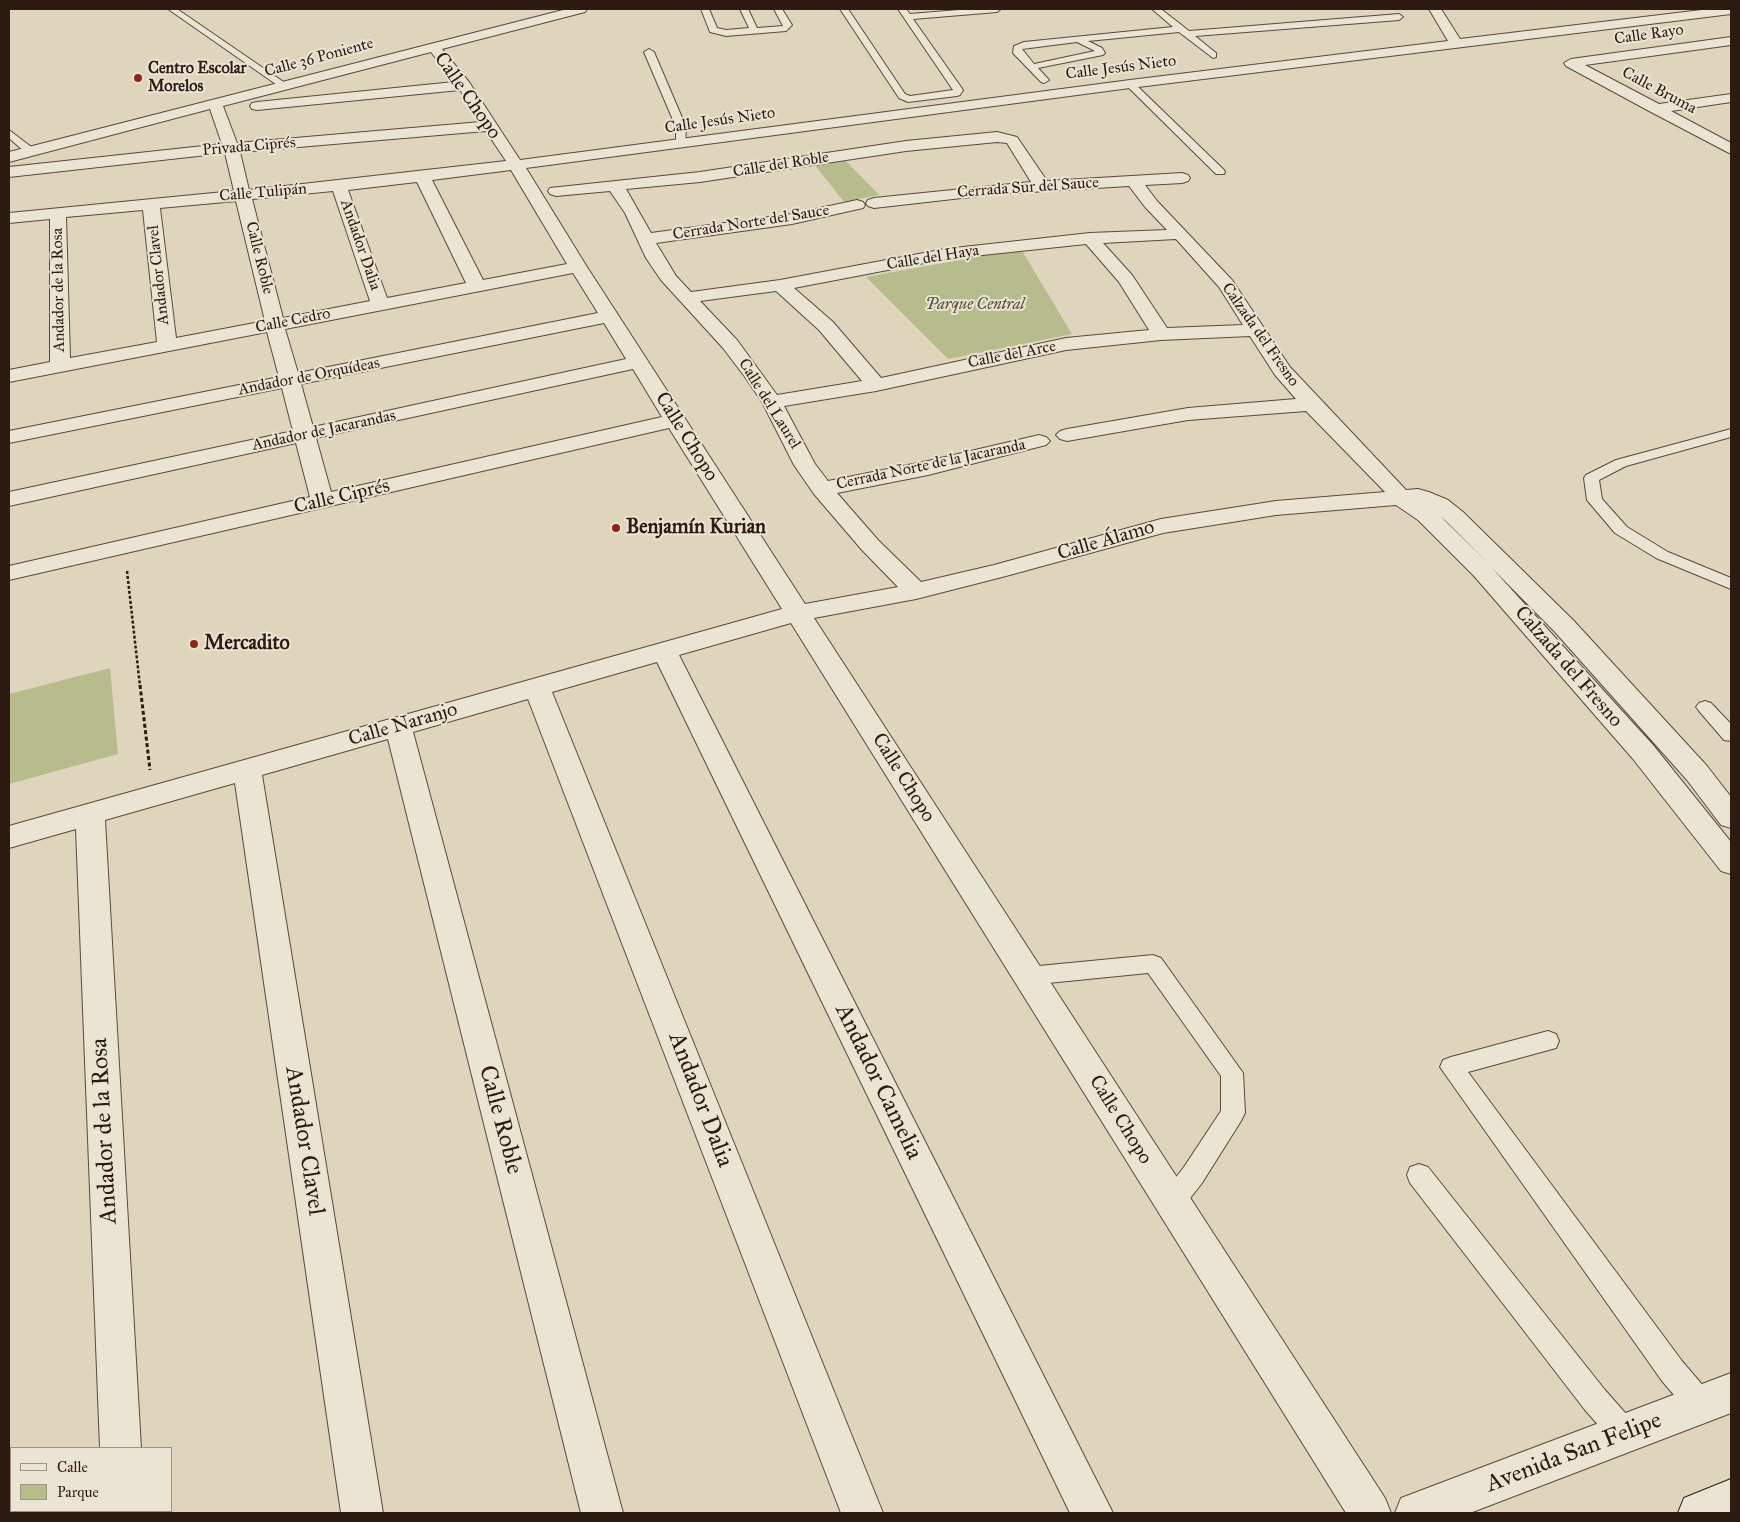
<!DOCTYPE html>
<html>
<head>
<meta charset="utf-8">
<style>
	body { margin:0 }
	#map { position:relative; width:1740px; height:1522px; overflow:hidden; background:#dfd5bc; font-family:"IM FELL Great Primer",serif }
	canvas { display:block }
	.frame { position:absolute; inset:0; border:10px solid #2d1a11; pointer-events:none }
	.legend { position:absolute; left:10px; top:1447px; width:162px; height:65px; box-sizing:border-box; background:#eae4d3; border:1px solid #9e9385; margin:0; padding:6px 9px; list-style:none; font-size:15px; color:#2d1a11 }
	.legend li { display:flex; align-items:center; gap:10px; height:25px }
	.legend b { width:25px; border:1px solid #9e9385 }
</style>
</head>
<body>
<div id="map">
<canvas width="1740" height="1522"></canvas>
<div class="frame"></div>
<ul class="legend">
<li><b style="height:6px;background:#eae4d3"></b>Calle</li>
<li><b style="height:14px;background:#b7bc8d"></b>Parque</li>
</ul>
</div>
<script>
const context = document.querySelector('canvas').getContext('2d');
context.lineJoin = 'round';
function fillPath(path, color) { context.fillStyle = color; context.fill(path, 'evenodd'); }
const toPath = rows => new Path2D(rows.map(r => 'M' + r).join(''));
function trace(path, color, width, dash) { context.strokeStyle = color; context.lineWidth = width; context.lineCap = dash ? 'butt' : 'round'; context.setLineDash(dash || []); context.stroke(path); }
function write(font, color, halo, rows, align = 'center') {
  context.font = font + ' "IM FELL Great Primer",serif'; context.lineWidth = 4; context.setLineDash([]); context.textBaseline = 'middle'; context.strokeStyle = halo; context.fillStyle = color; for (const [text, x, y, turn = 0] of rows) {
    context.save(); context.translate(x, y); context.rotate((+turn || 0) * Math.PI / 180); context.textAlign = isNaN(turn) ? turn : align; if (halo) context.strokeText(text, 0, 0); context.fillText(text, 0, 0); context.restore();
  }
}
const green = toPath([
	[844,159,879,195,844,202,814,164],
	[1021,249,1072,334,948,359,866,277],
	[110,668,118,754,9,784,9,694]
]);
const pathFar1 = toPath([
	[127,571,140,686]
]);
const path = toPath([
	[140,685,150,770]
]);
const service = toPath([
	[168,9,177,9,288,85,283,88,280,87,168,9],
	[701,9,709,9,717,28,726,30,749,28,740,9,748,9,757,28,783,26,774,9,782,9,792,25,786,31,726,36,710,32,701,9],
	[840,9,848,9,905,94,910,96,953,90,898,9,906,9,910,14,971,9,1001,9,997,12,913,19,963,90,960,95,957,96,908,102,899,98,840,9],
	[1152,9,1161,9,1189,31,1399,14,1403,17,1399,20,1195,36,1216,53,1216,57,1213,58,1179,32,1088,41,1102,48,1105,53,1103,55,1038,68,1049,80,1044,83,1041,82,1013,53,1014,46,1024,42,1173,27,1152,9],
	[1077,42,1095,51,1034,64,1022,49,1077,42],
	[649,49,654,52,686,127,685,146,681,147,676,144,676,127,644,52,649,49],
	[1130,81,1133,82,1224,170,1225,172,1224,174,1216,174,1127,86,1125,84,1130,81],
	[9,130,34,149,35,151,34,153,26,153,9,138,9,130],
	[1731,429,1731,437,1626,466,1599,480,1602,499,1627,527,1668,552,1731,578,1731,589,1656,558,1615,533,1587,500,1584,478,1586,475,1616,460,1731,429],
	[1705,701,1711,703,1731,724,1731,741,1724,740,1699,711,1696,707,1699,703,1705,701],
	[1153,955,1161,958,1243,1073,1245,1113,1241,1121,1202,1183,1181,1210,1172,1214,1163,1210,1160,1202,1163,1194,1184,1167,1221,1111,1221,1076,1148,973,1028,985,1020,982,1017,976,1020,970,1028,967,1153,955],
	[1548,1031,1556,1034,1559,1041,1556,1048,1468,1072,1682,1361,1711,1395,1715,1405,1711,1415,1701,1419,1691,1415,1662,1381,1440,1067,1443,1060,1451,1057,1548,1031],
	[1419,1164,1428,1167,1605,1390,1635,1424,1639,1434,1635,1444,1625,1448,1615,1444,1585,1410,1410,1183,1407,1175,1410,1167,1419,1164]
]);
const minor = toPath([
	[567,9,587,9,585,12,442,49,469,82,520,160,1130,80,1448,41,1429,9,1441,9,1460,39,1710,9,1731,9,1731,14,1130,88,526,168,587,267,805,604,898,587,862,550,814,494,794,465,762,402,745,377,723,348,661,280,646,258,625,213,610,191,556,196,550,194,548,191,550,188,700,172,906,141,997,132,1017,137,1047,181,1182,173,1188,175,1190,178,1188,181,1182,183,1145,185,1157,201,1232,280,1290,367,1406,490,1418,489,1429,492,1448,500,1463,512,1573,620,1707,766,1731,797,1731,828,1721,825,1687,780,1555,632,1491,567,1653,745,1731,842,1731,874,1721,871,1633,759,1474,576,1418,520,1396,505,1276,515,1163,533,1006,576,916,599,814,618,1385,1498,1391,1513,1346,1513,791,623,679,655,1113,1513,1070,1513,657,662,552,692,883,1513,841,1513,528,699,413,732,623,1513,581,1513,388,739,262,775,383,1513,341,1513,235,783,105,820,141,1448,100,1448,76,829,9,848,9,826,782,609,669,428,9,580,9,566,310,497,296,443,9,506,9,492,293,431,282,388,9,443,9,431,279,377,267,332,9,382,9,370,50,362,50,219,9,223,9,213,234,191,225,153,9,177,9,167,222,144,210,109,9,162,9,152,567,9],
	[431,52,454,82,257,102,252,103,250,106,252,109,257,110,460,90,481,122,237,143,223,106,431,52],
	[486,131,506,161,249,190,240,152,486,131],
	[997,142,1007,143,1031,182,874,198,868,200,866,203,868,206,874,208,997,194,1129,186,1145,207,1167,230,1090,233,945,249,780,280,691,292,676,276,656,243,792,224,863,208,865,205,863,202,857,200,792,214,651,233,626,189,700,182,906,151,997,142],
	[511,170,567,264,483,280,432,180,511,170],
	[417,182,466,283,387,298,348,190,417,182],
	[333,191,370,301,283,318,252,199,333,191],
	[236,201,265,321,176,338,160,208,236,201],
	[143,210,157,342,70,358,66,217,143,210],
	[1176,239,1219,287,1243,325,1167,328,1132,275,1103,243,1176,239],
	[1086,244,1119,282,1149,330,1066,338,881,378,833,322,794,288,945,259,1086,244],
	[573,273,598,313,298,373,285,329,573,273],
	[776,291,819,330,862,381,777,395,737,340,700,301,776,291],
	[604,323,626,359,313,427,301,384,604,323],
	[1250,336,1275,375,1296,399,1188,408,1067,429,1060,431,1056,435,1060,439,1067,441,1188,420,1306,411,1385,492,1276,501,1161,519,994,565,921,582,878,540,837,493,928,475,1046,445,1050,441,1046,437,1039,435,928,461,828,481,815,464,784,406,876,391,1066,350,1161,340,1250,336],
	[633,369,662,417,331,492,316,438,633,369],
	[1440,516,1447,522,1488,563,1440,516],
	[1731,37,1731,45,1585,65,1659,104,1731,94,1731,102,1671,111,1731,143,1731,154,1651,112,1566,66,1564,63,1571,59,1731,37],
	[1731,1373,1731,1413,1470,1513,1395,1513,1401,1498,1731,1373],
	[102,1511,144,1511,144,1513,102,1513,102,1511]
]);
const secondary = toPath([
	[1731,1479,1731,1513,1678,1513,1684,1498,1731,1479]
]);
const markers = [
	[138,78,5,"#8f2418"],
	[616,528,5,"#8f2418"],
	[194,644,5,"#8f2418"]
];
const farStreetnames = [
	["Calle Rayo",1649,35,-8],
	["Calle 36 Poniente",319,58,-15],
	["Calle Jesús Nieto",1121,68,-7],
	["Calle Bruma",1659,91,28],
	["Calle Jesús Nieto",720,121,-8],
	["Privada Ciprés",249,147,-5],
	["Calle del Roble",781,165,-9],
	["Cerrada Sur del Sauce",1028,188,-4],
	["Calle Tulipán",263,193,-5],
	["Cerrada Norte del Sauce",751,223,-9],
	["Andador Dalia",360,245,71],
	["Calle Roble",259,258,76],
	["Calle del Haya",933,258,-9],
	["Andador Clavel",159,275,-96],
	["Andador de la Rosa",59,290,-91],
	["Calle Cedro",293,321,-11],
	["Calzada del Fresno",1260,335,55],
	["Calle del Arce",1012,355,-11],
	["Andador de Orquídeas",309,377,-11],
	["Calle del Laurel",769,404,58],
	["Andador de Jacarandas",324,431,-12],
	["Cerrada Norte de la Jacaranda",931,465,-12]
];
const farPoinames = [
	["Centro Escolar",148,69],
	["Morelos",148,87]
];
const farParknames = [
	["Parque Central",975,305]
];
const streetNames = [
	["Calle Chopo",467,96,55],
	["Calle Chopo",686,437,58],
	["Calle Ciprés",342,497,-13],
	["Calle Álamo",1106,541,-16],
	["Calzada del Fresno",1568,667,49],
	["Calle Naranjo",403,725,-16],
	["Calle Chopo",903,778,58],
	["Calle Chopo",1120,1120,58]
];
const poiNames = [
	["Benjamín Kurian",626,528],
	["Mercadito",204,644]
];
const nearStreetnames = [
	["Andador Camelia",878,1082,64],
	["Andador Dalia",700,1100,69],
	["Calle Roble",500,1120,75],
	["Andador de la Rosa",105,1131,-93],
	["Andador Clavel",304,1141,81],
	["Avenida San Felipe",1574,1453,-21]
];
fillPath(green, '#b7bc8d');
trace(service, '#5a493c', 2);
trace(minor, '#5a493c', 2);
trace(secondary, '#2d1a11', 2);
trace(pathFar1, '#2d1a11', 2.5, [3, 2]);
trace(path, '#2d1a11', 3, [4, 2.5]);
fillPath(service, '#eae4d3');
fillPath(minor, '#eae4d3');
fillPath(secondary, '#eae4d3');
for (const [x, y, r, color] of markers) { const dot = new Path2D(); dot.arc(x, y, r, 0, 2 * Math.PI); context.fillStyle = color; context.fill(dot); trace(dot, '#eae4d3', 2); }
write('16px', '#2d1a11', '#eae4d3', farStreetnames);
write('bold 16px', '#2d1a11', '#eae4d3', farPoinames, 'left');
write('italic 16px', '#564b36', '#eae4d3', farParknames);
write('20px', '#2d1a11', '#eae4d3', streetNames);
write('bold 20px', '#2d1a11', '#eae4d3', poiNames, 'left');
write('24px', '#2d1a11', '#eae4d3', nearStreetnames);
</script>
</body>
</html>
